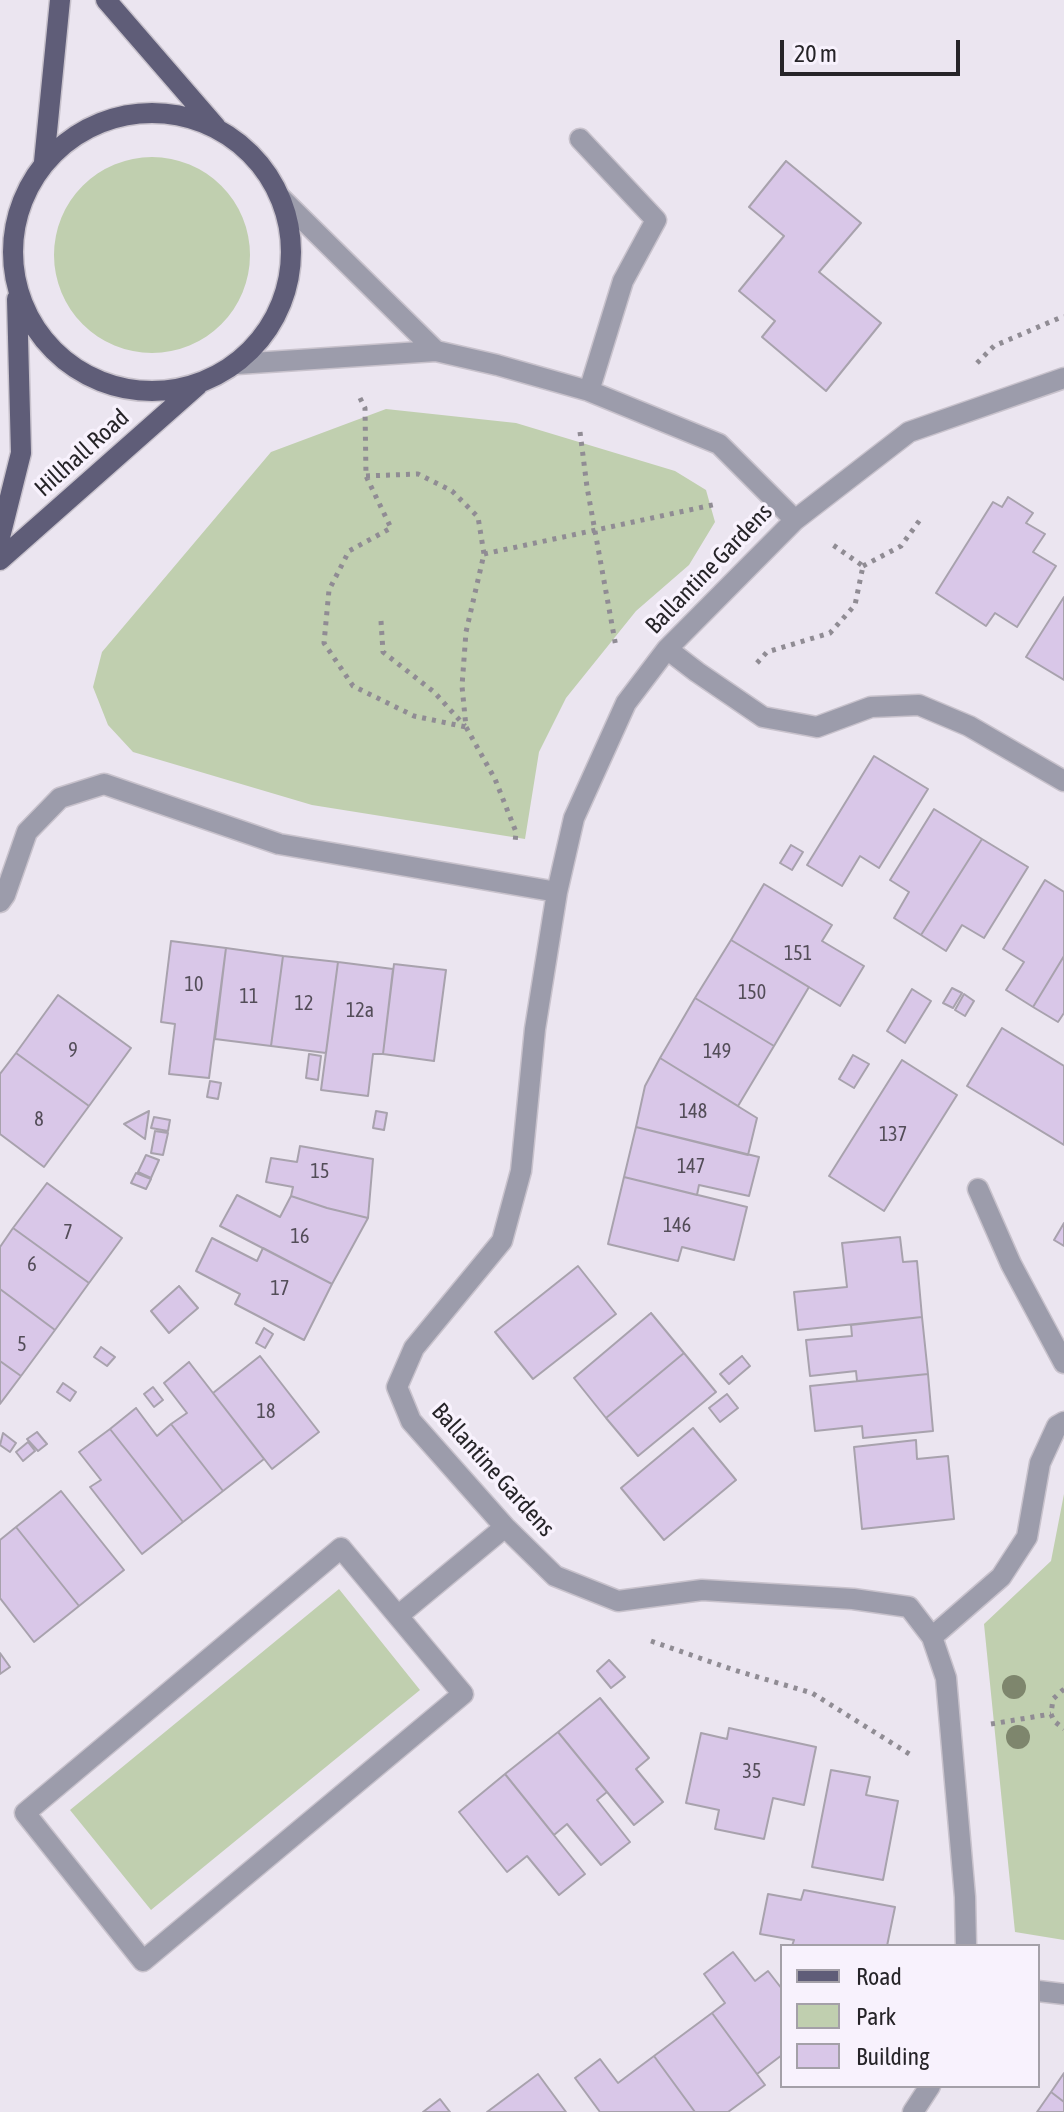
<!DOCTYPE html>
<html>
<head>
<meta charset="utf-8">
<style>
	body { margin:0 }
	#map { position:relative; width:1064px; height:2112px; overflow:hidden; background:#ebe5f0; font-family:"Asap Condensed",sans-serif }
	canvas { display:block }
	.legend { position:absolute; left:780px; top:1944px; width:260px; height:144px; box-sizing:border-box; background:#f8f2fd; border:2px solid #a4a0a8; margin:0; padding:10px 14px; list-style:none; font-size:24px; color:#262428 }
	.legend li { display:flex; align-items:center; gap:16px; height:40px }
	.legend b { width:40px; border:2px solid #a4a0a8 }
	.scale { position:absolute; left:780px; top:40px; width:180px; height:36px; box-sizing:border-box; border:4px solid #262428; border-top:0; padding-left:10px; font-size:24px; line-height:28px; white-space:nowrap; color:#262428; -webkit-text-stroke:6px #f8f2fd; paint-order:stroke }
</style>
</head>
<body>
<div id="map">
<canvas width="1064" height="2112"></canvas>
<ul class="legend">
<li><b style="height:10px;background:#5f5d78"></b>Road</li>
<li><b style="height:22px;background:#c0cfaf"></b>Park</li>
<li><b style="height:22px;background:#d9c7e8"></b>Building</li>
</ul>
<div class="scale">20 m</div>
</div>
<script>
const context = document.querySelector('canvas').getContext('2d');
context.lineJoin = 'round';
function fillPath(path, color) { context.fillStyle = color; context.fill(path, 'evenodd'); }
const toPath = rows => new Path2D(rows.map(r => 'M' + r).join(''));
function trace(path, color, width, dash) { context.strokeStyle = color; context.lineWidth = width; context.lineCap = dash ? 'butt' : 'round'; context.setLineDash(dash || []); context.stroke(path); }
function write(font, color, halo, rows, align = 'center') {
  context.font = font + ' "Asap Condensed",sans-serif'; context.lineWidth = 7; context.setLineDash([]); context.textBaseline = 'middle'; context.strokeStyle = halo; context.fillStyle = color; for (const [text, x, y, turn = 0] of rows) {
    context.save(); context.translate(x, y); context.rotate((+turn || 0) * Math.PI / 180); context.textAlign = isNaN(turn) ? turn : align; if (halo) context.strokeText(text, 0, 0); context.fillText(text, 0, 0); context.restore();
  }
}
const green = toPath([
	'54 255a98 98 0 1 1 196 0a98 98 0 1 1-196 0Z',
	[386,409,516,423,675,471,706,490,715,522,689,565,636,611,566,698,539,752,525,839,312,805,133,752,108,725,93,687,102,652,271,452],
	[1064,1494,1064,1940,1015,1932,984,1624,1051,1561],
	[339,1589,420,1690,151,1910,70,1810]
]);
const building = toPath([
	[786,161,861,223,819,272,881,323,826,391,762,337,775,321,739,291,784,236,749,207,786,161],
	[1008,497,1033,513,1026,523,1045,534,1033,552,1056,566,1017,627,995,613,986,626,936,593,993,502,1002,507,1008,497],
	[1064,597,1064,680,1026,657,1064,597],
	[874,756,928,789,879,868,860,856,842,886,807,865,874,756],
	[934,809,982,839,921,935,894,918,909,892,890,880,934,809],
	[982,839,1028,867,984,938,962,925,946,951,921,935,982,839],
	[791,845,803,852,792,870,780,863,791,845],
	[1045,880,1064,892,1064,956,1033,1007,1006,990,1024,962,1003,949,1045,880],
	[764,884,832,925,822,941,864,966,840,1006,731,940,764,884],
	[731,940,809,987,774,1046,695,998,731,940],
	[171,941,226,948,209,1078,169,1074,175,1024,161,1022,171,941],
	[226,948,283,956,271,1046,215,1039,226,948],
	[283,956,338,962,326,1053,271,1046,283,956],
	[1064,956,1064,1013,1058,1022,1033,1007,1064,956],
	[338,962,393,969,383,1054,373,1054,368,1096,321,1090,338,962],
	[394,964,446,970,434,1061,383,1054,394,964],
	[952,988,962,993,953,1008,943,1003,952,988],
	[912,989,931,1001,905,1043,887,1031,912,989],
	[964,994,974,1001,965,1016,955,1010,964,994],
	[58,995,131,1048,89,1106,16,1053,58,995],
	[695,998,774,1046,738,1106,660,1058,695,998],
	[1002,1028,1064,1066,1064,1145,967,1086,1002,1028],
	[16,1053,89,1106,44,1167,0,1134,0,1074,16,1053],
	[309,1054,321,1056,318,1080,306,1078,309,1054],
	[853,1055,869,1064,854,1088,839,1079,853,1055],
	[660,1058,757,1118,748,1155,636,1127,645,1086,660,1058],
	[902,1060,957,1095,884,1211,829,1176,902,1060],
	[210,1081,221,1083,218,1099,207,1097,210,1081],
	[149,1111,145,1139,124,1124,149,1111],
	[376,1111,387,1113,384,1130,373,1128,376,1111],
	[154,1117,170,1120,168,1131,151,1128,154,1117],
	[636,1127,759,1157,749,1196,699,1185,697,1195,624,1177,636,1127],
	[155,1131,168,1133,163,1155,151,1153,155,1131],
	[300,1146,373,1159,368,1218,327,1208,291,1196,293,1187,266,1182,271,1158,297,1162,300,1146],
	[146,1155,159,1160,151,1178,138,1172,146,1155],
	[136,1173,151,1179,146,1189,131,1183,136,1173],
	[624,1177,747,1207,734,1260,682,1247,678,1261,608,1244,624,1177],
	[47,1183,122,1238,89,1283,13,1228,47,1183],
	[237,1195,280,1217,291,1196,327,1208,368,1218,332,1284,220,1226,237,1195],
	[1064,1223,1064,1246,1054,1240,1064,1223],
	[13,1228,89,1283,55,1330,0,1289,0,1247,13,1228],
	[900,1237,903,1262,917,1261,922,1317,798,1330,794,1292,847,1287,842,1243,900,1237],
	[212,1238,257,1261,263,1248,332,1284,304,1340,235,1304,240,1294,196,1271,212,1238],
	[578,1266,616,1314,533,1379,495,1332,578,1266],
	[179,1286,198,1308,169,1333,151,1311,179,1286],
	[0,1289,55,1330,21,1376,0,1361,0,1289],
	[651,1313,684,1353,606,1418,574,1378,651,1313],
	[922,1317,928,1374,857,1381,856,1371,810,1376,806,1340,852,1336,851,1325,922,1317],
	[264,1328,273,1334,265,1348,256,1343,264,1328],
	[101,1347,115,1357,107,1366,94,1357,101,1347],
	[684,1353,716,1392,638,1456,606,1418,684,1353],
	[260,1356,319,1432,272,1469,213,1393,260,1356],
	[742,1356,750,1366,729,1384,720,1374,742,1356],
	[0,1361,21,1376,0,1404,0,1361],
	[189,1362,264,1459,223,1491,171,1424,187,1413,164,1383,189,1362],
	[928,1374,933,1431,863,1438,862,1426,815,1431,810,1386,928,1374],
	[63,1383,76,1392,70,1401,57,1392,63,1383],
	[153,1387,163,1400,154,1407,144,1394,153,1387],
	[727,1394,738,1408,720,1422,709,1408,727,1394],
	[136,1408,157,1436,171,1424,223,1491,183,1522,110,1429,136,1408],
	[693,1428,736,1480,664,1540,621,1488,693,1428],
	[110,1429,183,1522,142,1554,90,1487,101,1480,79,1452,110,1429],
	[37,1432,47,1444,38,1451,27,1439,37,1432],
	[3,1433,16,1443,10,1452,0,1445,3,1433],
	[916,1440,917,1459,948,1456,954,1519,862,1529,854,1447,916,1440],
	[28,1442,35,1451,23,1461,16,1452,28,1442],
	[61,1491,124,1570,79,1606,16,1527,61,1491],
	[16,1527,79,1606,34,1642,0,1598,0,1540,16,1527],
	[0,1653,10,1667,0,1674,0,1653],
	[609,1660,625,1677,611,1688,597,1671,609,1660],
	[600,1698,649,1758,636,1769,663,1802,634,1825,558,1732,600,1698],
	[729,1728,816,1747,804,1805,773,1798,764,1839,715,1829,719,1810,686,1803,701,1733,727,1739,729,1728],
	[558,1732,607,1792,597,1800,630,1842,601,1865,567,1824,554,1835,505,1774,558,1732],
	[831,1770,870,1777,866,1795,898,1801,883,1880,812,1867,831,1770],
	[505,1774,585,1874,559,1895,527,1856,507,1872,459,1812,505,1774],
	[804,1890,895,1907,887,1946,792,1946,794,1940,760,1934,768,1894,801,1900,804,1890],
	[733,1952,755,1981,768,1971,782,1989,782,2055,757,2074,712,2013,725,2003,704,1974,733,1952],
	[712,2013,765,2085,728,2112,695,2112,654,2056,712,2013],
	[654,2056,695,2112,600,2112,575,2078,600,2059,618,2083,654,2056],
	[1064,2073,1064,2102,1051,2092,1064,2073],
	[538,2074,566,2112,487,2112,538,2074],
	[1051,2092,1064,2102,1064,2112,1037,2112,1051,2092],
	[440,2099,450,2112,423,2112,440,2099]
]);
const path = toPath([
	[977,363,994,346,1064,316],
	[360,398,365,408,366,476,391,528,349,551,329,590,324,643,353,686,414,716,466,727],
	[580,432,587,487,616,647],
	[366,476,418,474,452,491,478,517,484,554,466,632,462,686,466,727,495,779,516,832,515,843],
	[484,554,717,504],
	[863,566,901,546,922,517],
	[381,621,383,652,434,692,465,726],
	[757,663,767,652,830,633,855,605,863,566,833,545],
	[651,1641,734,1670,812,1693,911,1755],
	[1064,1689,1053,1699,1051,1714,1054,1721,1064,1729],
	[991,1724,1051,1714]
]);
const minor = toPath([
	[580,139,656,220,623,281,589,391],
	[281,198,436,351],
	[237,364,436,351,497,365,589,391,719,444,795,520],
	[667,649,697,672,763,717,817,727,871,707,919,705,969,726,1064,781],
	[0,902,5,895,27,832,60,798,104,784,279,844,557,892],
	[978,1189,1011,1264,1064,1363],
	[341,1548,463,1694,143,1961,25,1813,341,1548],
	[399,1615,505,1527],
	[932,1637,1001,1577,1027,1537,1040,1463,1057,1426,1064,1422],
	[966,1946,965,1897,946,1678,932,1637,909,1607,853,1599,702,1590,618,1601,555,1576,505,1527,411,1421,397,1387,414,1348,502,1241,521,1171,535,1029,557,892,574,818,626,703,667,649,795,520,909,432,1064,378],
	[1038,1991,1064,1994],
	[913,2112,930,2086]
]);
const major = toPath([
	[106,0,216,127],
	'13 252a139 139 0 1 1 278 0a139 139 0 1 1-278 0Z',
	[44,162,60,0],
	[0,537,21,453,17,299],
	[0,560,198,385]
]);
const trees = [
	[1014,1687],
	[1018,1737]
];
const numberNames = [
	["151",798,954],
	["10",194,985],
	["150",752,993],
	["11",249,997],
	["12",304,1004],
	["12a",360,1011],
	["9",73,1051],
	["149",717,1052],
	["148",693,1112],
	["8",39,1120],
	["137",893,1135],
	["147",691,1167],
	["15",320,1172],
	["146",677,1226],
	["7",68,1233],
	["16",300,1237],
	["6",32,1265],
	["17",280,1289],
	["5",22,1345],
	["18",266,1412],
	["35",752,1772]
];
const streetNames = [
	["Hillhall Road",82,453,-42],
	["Ballantine Gardens",709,569,-46],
	["Ballantine Gardens",493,1470,48]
];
fillPath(green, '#c0cfaf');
fillPath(building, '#d9c7e8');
trace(building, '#a8a2ad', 2);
trace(minor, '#c8c2cc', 23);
trace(major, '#c8c2cc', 23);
trace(path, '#908c94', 5, [4, 6]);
trace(minor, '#9c9cab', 20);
trace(major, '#5f5d78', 20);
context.fillStyle = '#7e866d';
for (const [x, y] of trees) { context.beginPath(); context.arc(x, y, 12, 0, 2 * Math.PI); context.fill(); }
write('20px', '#534d58', null, numberNames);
write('24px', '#262428', '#f8f2fd', streetNames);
</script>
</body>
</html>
